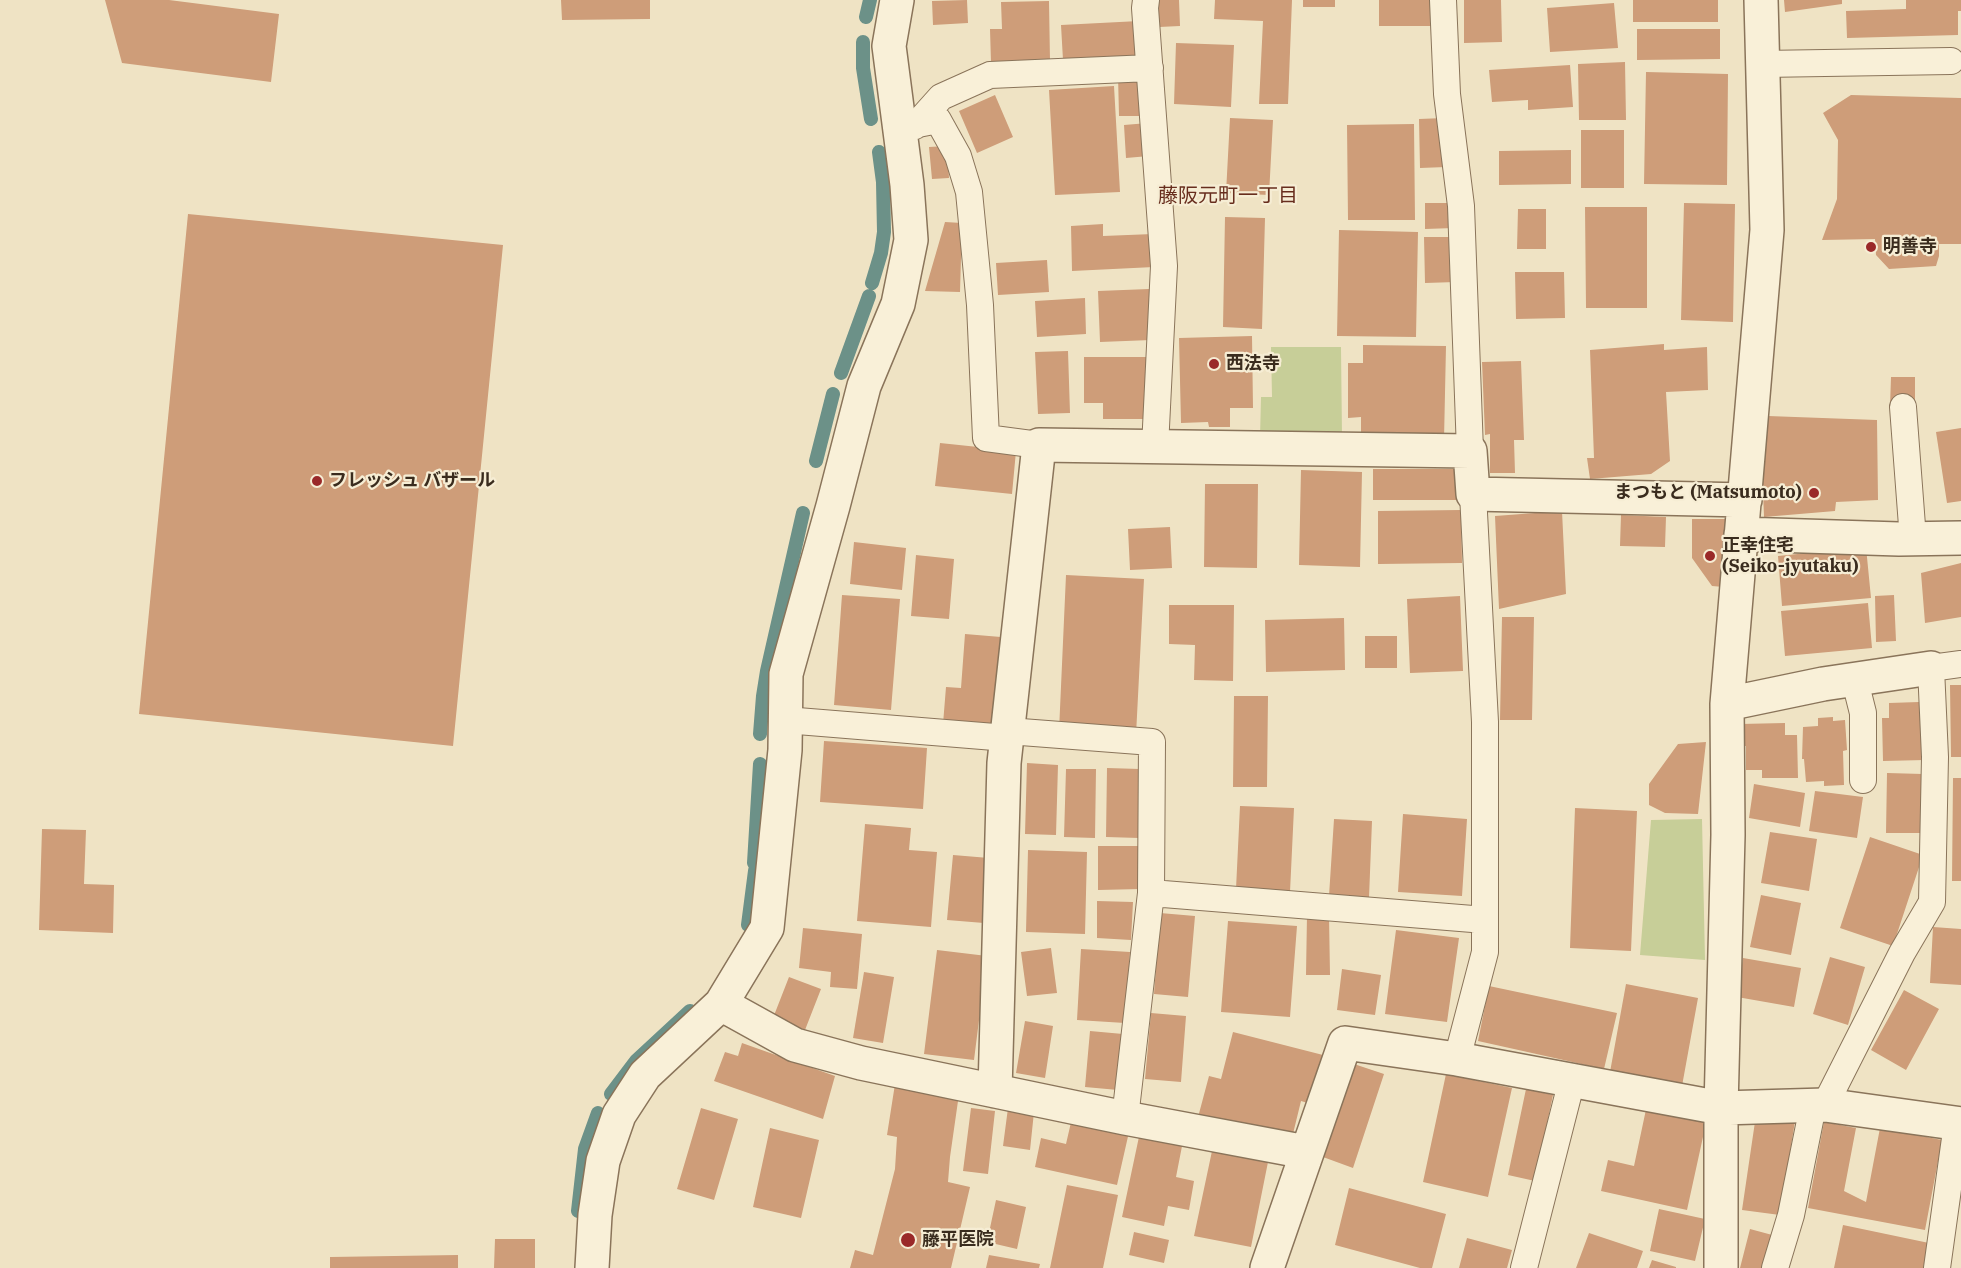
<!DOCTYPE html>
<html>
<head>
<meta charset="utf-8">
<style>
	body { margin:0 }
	canvas { display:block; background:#efe3c4 }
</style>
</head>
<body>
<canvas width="1961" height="1268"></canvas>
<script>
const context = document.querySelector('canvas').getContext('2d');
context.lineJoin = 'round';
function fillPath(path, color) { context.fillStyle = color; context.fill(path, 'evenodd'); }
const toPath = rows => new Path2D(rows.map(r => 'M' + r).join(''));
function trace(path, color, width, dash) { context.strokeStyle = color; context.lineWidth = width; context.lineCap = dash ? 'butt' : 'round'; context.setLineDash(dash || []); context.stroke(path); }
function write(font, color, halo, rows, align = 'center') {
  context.font = font + ' "IBM Plex Serif","Noto Sans JP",serif'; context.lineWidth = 4.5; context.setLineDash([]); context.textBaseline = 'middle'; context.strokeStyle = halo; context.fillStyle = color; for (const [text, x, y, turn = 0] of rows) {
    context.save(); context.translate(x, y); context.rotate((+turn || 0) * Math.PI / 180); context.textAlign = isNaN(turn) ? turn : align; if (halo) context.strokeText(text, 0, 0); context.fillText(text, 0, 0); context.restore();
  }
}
const green = toPath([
	[1271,347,1341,347,1342,438,1260,438,1261,397,1272,397],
	[1702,819,1705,960,1640,955,1651,820]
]);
const stream = toPath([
	[866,17,870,0],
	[863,42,863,68,871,119],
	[872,283,881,253,884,232,883,182,879,152],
	[841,373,869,296],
	[816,461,833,394],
	[760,734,763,696,767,671,803,513],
	[754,863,760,764],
	[748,925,755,871],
	[611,1094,636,1061,690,1011],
	[578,1211,585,1149,598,1113]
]);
const building = toPath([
	[105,0,169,0,279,14,271,82,122,63],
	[561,0,650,0,650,19,562,20],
	[967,0,968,23,933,25,932,1],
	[1158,0,1179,0,1180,26,1159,27],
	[1215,0,1292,0,1288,104,1259,104,1263,21,1214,19],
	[1303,0,1335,0,1335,7,1303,7],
	[1379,0,1432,0,1432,26,1379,26],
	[1464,0,1501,0,1502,42,1464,43],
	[1633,0,1718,0,1718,22,1633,22],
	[1784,0,1842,0,1842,4,1785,12],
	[1906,0,1961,0,1961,11,1958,11,1958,35,1847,38,1846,11,1906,9],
	[1049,1,1050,61,991,63,990,29,1002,29,1001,2],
	[1614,3,1618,48,1550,52,1547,8],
	[1139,21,1141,56,1063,60,1061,25],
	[1637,29,1720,29,1720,59,1637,60],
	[1176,43,1234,45,1231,107,1174,104],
	[1625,62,1626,120,1579,120,1578,64],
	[1570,65,1573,107,1528,110,1528,100,1492,102,1489,70],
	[1646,72,1728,74,1727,185,1644,184],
	[1118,75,1145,75,1146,116,1119,116],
	[1114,86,1120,192,1055,195,1049,90],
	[995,95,1013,137,977,153,959,111],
	[1851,95,1961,98,1961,244,1939,244,1939,256,1936,266,1889,269,1876,255,1875,239,1822,240,1837,199,1838,140,1823,113],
	[1230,118,1273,120,1269,195,1226,193],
	[1444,118,1446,167,1420,168,1419,119],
	[1148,123,1149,156,1126,158,1124,125],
	[1414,124,1415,220,1348,220,1347,125],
	[1581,130,1624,130,1624,188,1581,188],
	[947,146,949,178,932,179,929,147],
	[1571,150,1571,184,1499,185,1499,151],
	[1425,203,1454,203,1454,228,1425,229],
	[1684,203,1735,204,1733,322,1681,320],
	[1585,207,1647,207,1647,308,1586,308],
	[1518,209,1546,209,1546,249,1517,249],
	[188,214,503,245,453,746,139,714],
	[1225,217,1265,218,1262,329,1223,327],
	[945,222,962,223,960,292,925,291],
	[1103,224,1103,236,1153,234,1154,267,1072,271,1071,226],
	[1339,230,1418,232,1416,337,1337,336],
	[1424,237,1456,237,1456,282,1425,283],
	[1047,260,1049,292,998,295,996,263],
	[1515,272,1564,272,1565,318,1516,319],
	[1149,289,1151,340,1100,342,1098,291],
	[1085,298,1086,334,1037,337,1035,301],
	[1252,336,1253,408,1230,408,1230,427,1209,427,1208,422,1181,423,1179,338],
	[1664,344,1664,350,1707,347,1708,390,1666,392,1670,461,1651,474,1590,479,1587,458,1594,458,1590,350],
	[1363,345,1446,346,1444,440,1361,439,1361,417,1348,418,1348,363,1363,363],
	[1068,351,1070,413,1038,414,1035,352],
	[1084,357,1148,357,1147,419,1103,419,1103,403,1084,403],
	[1521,361,1524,440,1514,440,1515,473,1490,473,1490,434,1485,435,1482,362],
	[1891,377,1915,377,1915,407,1890,407],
	[1768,416,1877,420,1878,500,1836,502,1835,511,1764,517,1762,464],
	[1961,428,1961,501,1947,503,1936,432],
	[940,443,1016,451,1012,494,935,486],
	[1373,469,1459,469,1459,500,1373,500],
	[1301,470,1362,472,1360,567,1299,565],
	[1205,484,1258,484,1257,568,1204,567],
	[1461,510,1462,563,1378,564,1378,511],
	[1562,511,1566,594,1499,609,1495,516],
	[1621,515,1666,517,1665,547,1620,546],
	[1692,519,1725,519,1724,587,1712,586,1692,558],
	[1170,527,1172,568,1130,570,1128,529],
	[854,542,906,548,902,590,850,584],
	[1866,547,1871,598,1782,606,1778,556],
	[916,555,954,559,949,619,911,616],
	[1961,563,1961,617,1925,623,1921,573],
	[1066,575,1144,579,1136,735,1059,731],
	[842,595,900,599,891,710,834,705],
	[1894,595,1896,641,1876,642,1875,596],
	[1460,596,1463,671,1410,673,1407,599],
	[1868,603,1872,648,1785,656,1781,611],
	[1169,605,1234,605,1233,681,1194,680,1195,645,1169,644],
	[1502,617,1534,617,1532,720,1500,720],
	[1344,618,1345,670,1266,672,1265,620],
	[965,634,1001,637,994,728,943,724,946,687,961,688],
	[1365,636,1397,636,1397,668,1365,668],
	[1950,685,1961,685,1961,757,1951,757],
	[1234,696,1268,696,1267,787,1233,787],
	[1919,702,1920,717,1925,717,1925,760,1883,761,1882,718,1889,718,1889,703],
	[1833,717,1833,721,1845,720,1847,750,1843,751,1844,785,1824,786,1824,781,1806,782,1804,759,1802,759,1803,727,1818,726,1818,718],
	[1785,723,1785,735,1797,735,1798,778,1762,778,1762,770,1746,770,1746,746,1741,746,1740,724],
	[824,741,927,748,923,809,820,802],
	[1706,742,1698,814,1665,813,1649,805,1649,784,1678,744],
	[1027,763,1058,765,1056,835,1025,834],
	[1107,768,1140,769,1139,838,1106,837],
	[1066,769,1096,769,1095,838,1064,837],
	[1887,773,1923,774,1922,833,1886,833],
	[1953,778,1961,778,1961,881,1952,881],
	[1754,784,1805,793,1800,827,1749,818],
	[1815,791,1863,797,1857,838,1809,831],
	[1240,806,1294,808,1290,892,1236,889],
	[1575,808,1637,811,1631,951,1570,948],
	[1403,814,1467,819,1462,896,1398,892],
	[1334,819,1372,821,1369,898,1329,896],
	[865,824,911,828,909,850,937,852,931,927,857,921],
	[42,829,86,830,84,884,114,885,113,933,39,930],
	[1770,832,1817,839,1809,891,1761,883],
	[1870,837,1923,855,1893,946,1840,928],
	[1098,846,1141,846,1141,889,1098,890],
	[1028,850,1087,852,1085,934,1026,932],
	[953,855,989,858,984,923,947,920],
	[1761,895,1801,903,1791,955,1750,947],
	[1097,901,1133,902,1131,940,1097,938],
	[1160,913,1195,916,1188,997,1154,994],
	[1307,915,1329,915,1330,975,1306,975],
	[1228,921,1297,926,1290,1017,1221,1012],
	[1933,927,1961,929,1961,985,1930,983],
	[803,928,862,934,857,989,830,987,831,972,799,968],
	[1396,930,1459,938,1447,1022,1385,1014],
	[1051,948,1057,993,1027,996,1021,952],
	[1081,949,1130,952,1125,1023,1077,1020],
	[937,950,987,956,974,1060,924,1054],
	[1830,957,1865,967,1848,1025,1813,1014],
	[1743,958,1801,968,1794,1007,1737,997],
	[1342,969,1381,975,1375,1015,1337,1010],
	[864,972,894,977,883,1043,853,1038],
	[789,977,821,989,805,1030,773,1018],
	[1626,984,1698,998,1682,1086,1610,1072],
	[1489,986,1617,1013,1604,1069,1478,1041],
	[1904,990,1939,1009,1906,1070,1871,1050],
	[1151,1013,1186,1016,1181,1082,1145,1079],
	[1025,1021,1053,1026,1045,1078,1016,1073],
	[1090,1031,1123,1034,1118,1090,1085,1087],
	[1233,1032,1323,1055,1311,1104,1301,1101,1291,1142,1197,1121,1209,1076,1221,1079],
	[742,1043,835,1076,823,1119,714,1081,725,1052,738,1056],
	[1354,1064,1384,1074,1353,1168,1323,1157],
	[1446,1074,1512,1088,1488,1197,1423,1182],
	[895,1084,959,1094,950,1157,948,1182,970,1187,951,1268,850,1268,855,1250,873,1255,895,1169,897,1137,887,1135],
	[1526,1089,1553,1095,1535,1181,1508,1175],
	[1648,1100,1708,1114,1687,1210,1601,1191,1608,1160,1634,1166],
	[701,1108,738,1119,714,1200,677,1189],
	[971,1108,995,1111,988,1174,963,1171],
	[1008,1108,1034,1112,1030,1150,1003,1146],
	[1756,1115,1795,1121,1780,1215,1742,1210],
	[1072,1118,1129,1132,1117,1185,1035,1167,1041,1138,1066,1144],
	[1824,1122,1856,1128,1844,1191,1866,1202,1880,1128,1942,1140,1925,1230,1808,1208],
	[770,1128,819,1140,801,1218,753,1207],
	[1140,1132,1183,1141,1176,1177,1194,1181,1189,1210,1168,1206,1164,1226,1122,1217],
	[1212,1151,1268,1162,1251,1247,1194,1236],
	[1067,1185,1118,1195,1103,1268,1050,1268],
	[1349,1188,1446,1214,1432,1268,1420,1268,1335,1245],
	[996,1200,1026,1207,1017,1249,987,1242],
	[1659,1209,1705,1219,1695,1261,1650,1251],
	[1843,1225,1929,1243,1923,1268,1834,1268],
	[1750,1229,1776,1236,1769,1268,1740,1268],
	[1134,1232,1169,1240,1164,1263,1129,1255],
	[1589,1233,1643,1251,1637,1268,1576,1268],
	[1467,1238,1512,1250,1507,1268,1459,1268],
	[495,1239,535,1239,535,1268,494,1268],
	[458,1255,458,1268,330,1268,330,1257],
	[989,1255,1040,1264,1039,1268,986,1268],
	[1652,1260,1676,1267,1676,1268,1649,1268]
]);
const service = toPath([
	[1146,0,1145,8,1164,266,1155,447],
	[1443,0,1447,94,1461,206,1470,451],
	[1762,64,1951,61],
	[915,126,941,97,990,75,1150,68],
	[898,128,938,120,958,156,969,192,980,305,986,438,1039,445],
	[1903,407,1913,539],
	[1855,681,1863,713,1863,780],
	[785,720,1007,738],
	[1008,731,1152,742,1151,893,1125,1118],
	[1151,893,1485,920],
	[1457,1059,1485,952,1485,722,1473,494],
	[1825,1105,1902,953,1932,902,1935,757,1931,668,1961,664],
	[1524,1268,1572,1080],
	[1775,1268,1791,1215,1813,1106],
	[1937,1268,1957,1124]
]);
const minor = toPath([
	[1741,534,1899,539,1961,538],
	[1727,704,1823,684,1931,668],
	[721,1004,795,1045,861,1063,1125,1118,1306,1152],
	[995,1091,1004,763,1039,445,1470,451,1473,494,1745,500],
	[592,1268,595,1215,603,1161,619,1115,645,1075,721,1004,767,928,785,750,786,674,833,506,864,386,898,304,911,240,907,185,889,46,897,0],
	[1267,1268,1345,1043,1457,1059,1721,1108,1825,1105,1961,1124],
	[1721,1268,1721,1108,1728,835,1727,704,1767,230,1761,0]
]);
const markers = [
	[1871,247,6,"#9a2929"],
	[1214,364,6,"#9a2929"],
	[317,481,6,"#9a2929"],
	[1814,493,6,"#9a2929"],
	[1710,556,6,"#9a2929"],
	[908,1240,8,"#9a2929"]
];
const poiNames = [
	["明善寺",1883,247],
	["西法寺",1226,364],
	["フレッシュ バザール",329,481],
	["まつもと (Matsumoto)",1802,493,"right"],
	["正幸住宅",1722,546],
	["(Seiko-jyutaku)",1722,567],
	["藤平医院",922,1240]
];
const neighbourhoodNames = [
	["藤阪元町一丁目",1228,196]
];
fillPath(green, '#c7ce98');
trace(stream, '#6c9188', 14);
fillPath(building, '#ce9d79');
trace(service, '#8a745a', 28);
trace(minor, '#8a745a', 36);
trace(service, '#f9f0d8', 26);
trace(minor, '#f9f0d8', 33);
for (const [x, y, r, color] of markers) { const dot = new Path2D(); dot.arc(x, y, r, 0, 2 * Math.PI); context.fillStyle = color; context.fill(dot); trace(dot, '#f6edd4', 2); }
write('bold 18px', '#3a2c1e', '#f6edd4', poiNames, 'left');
write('20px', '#672d1d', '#f6edd4', neighbourhoodNames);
</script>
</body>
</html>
